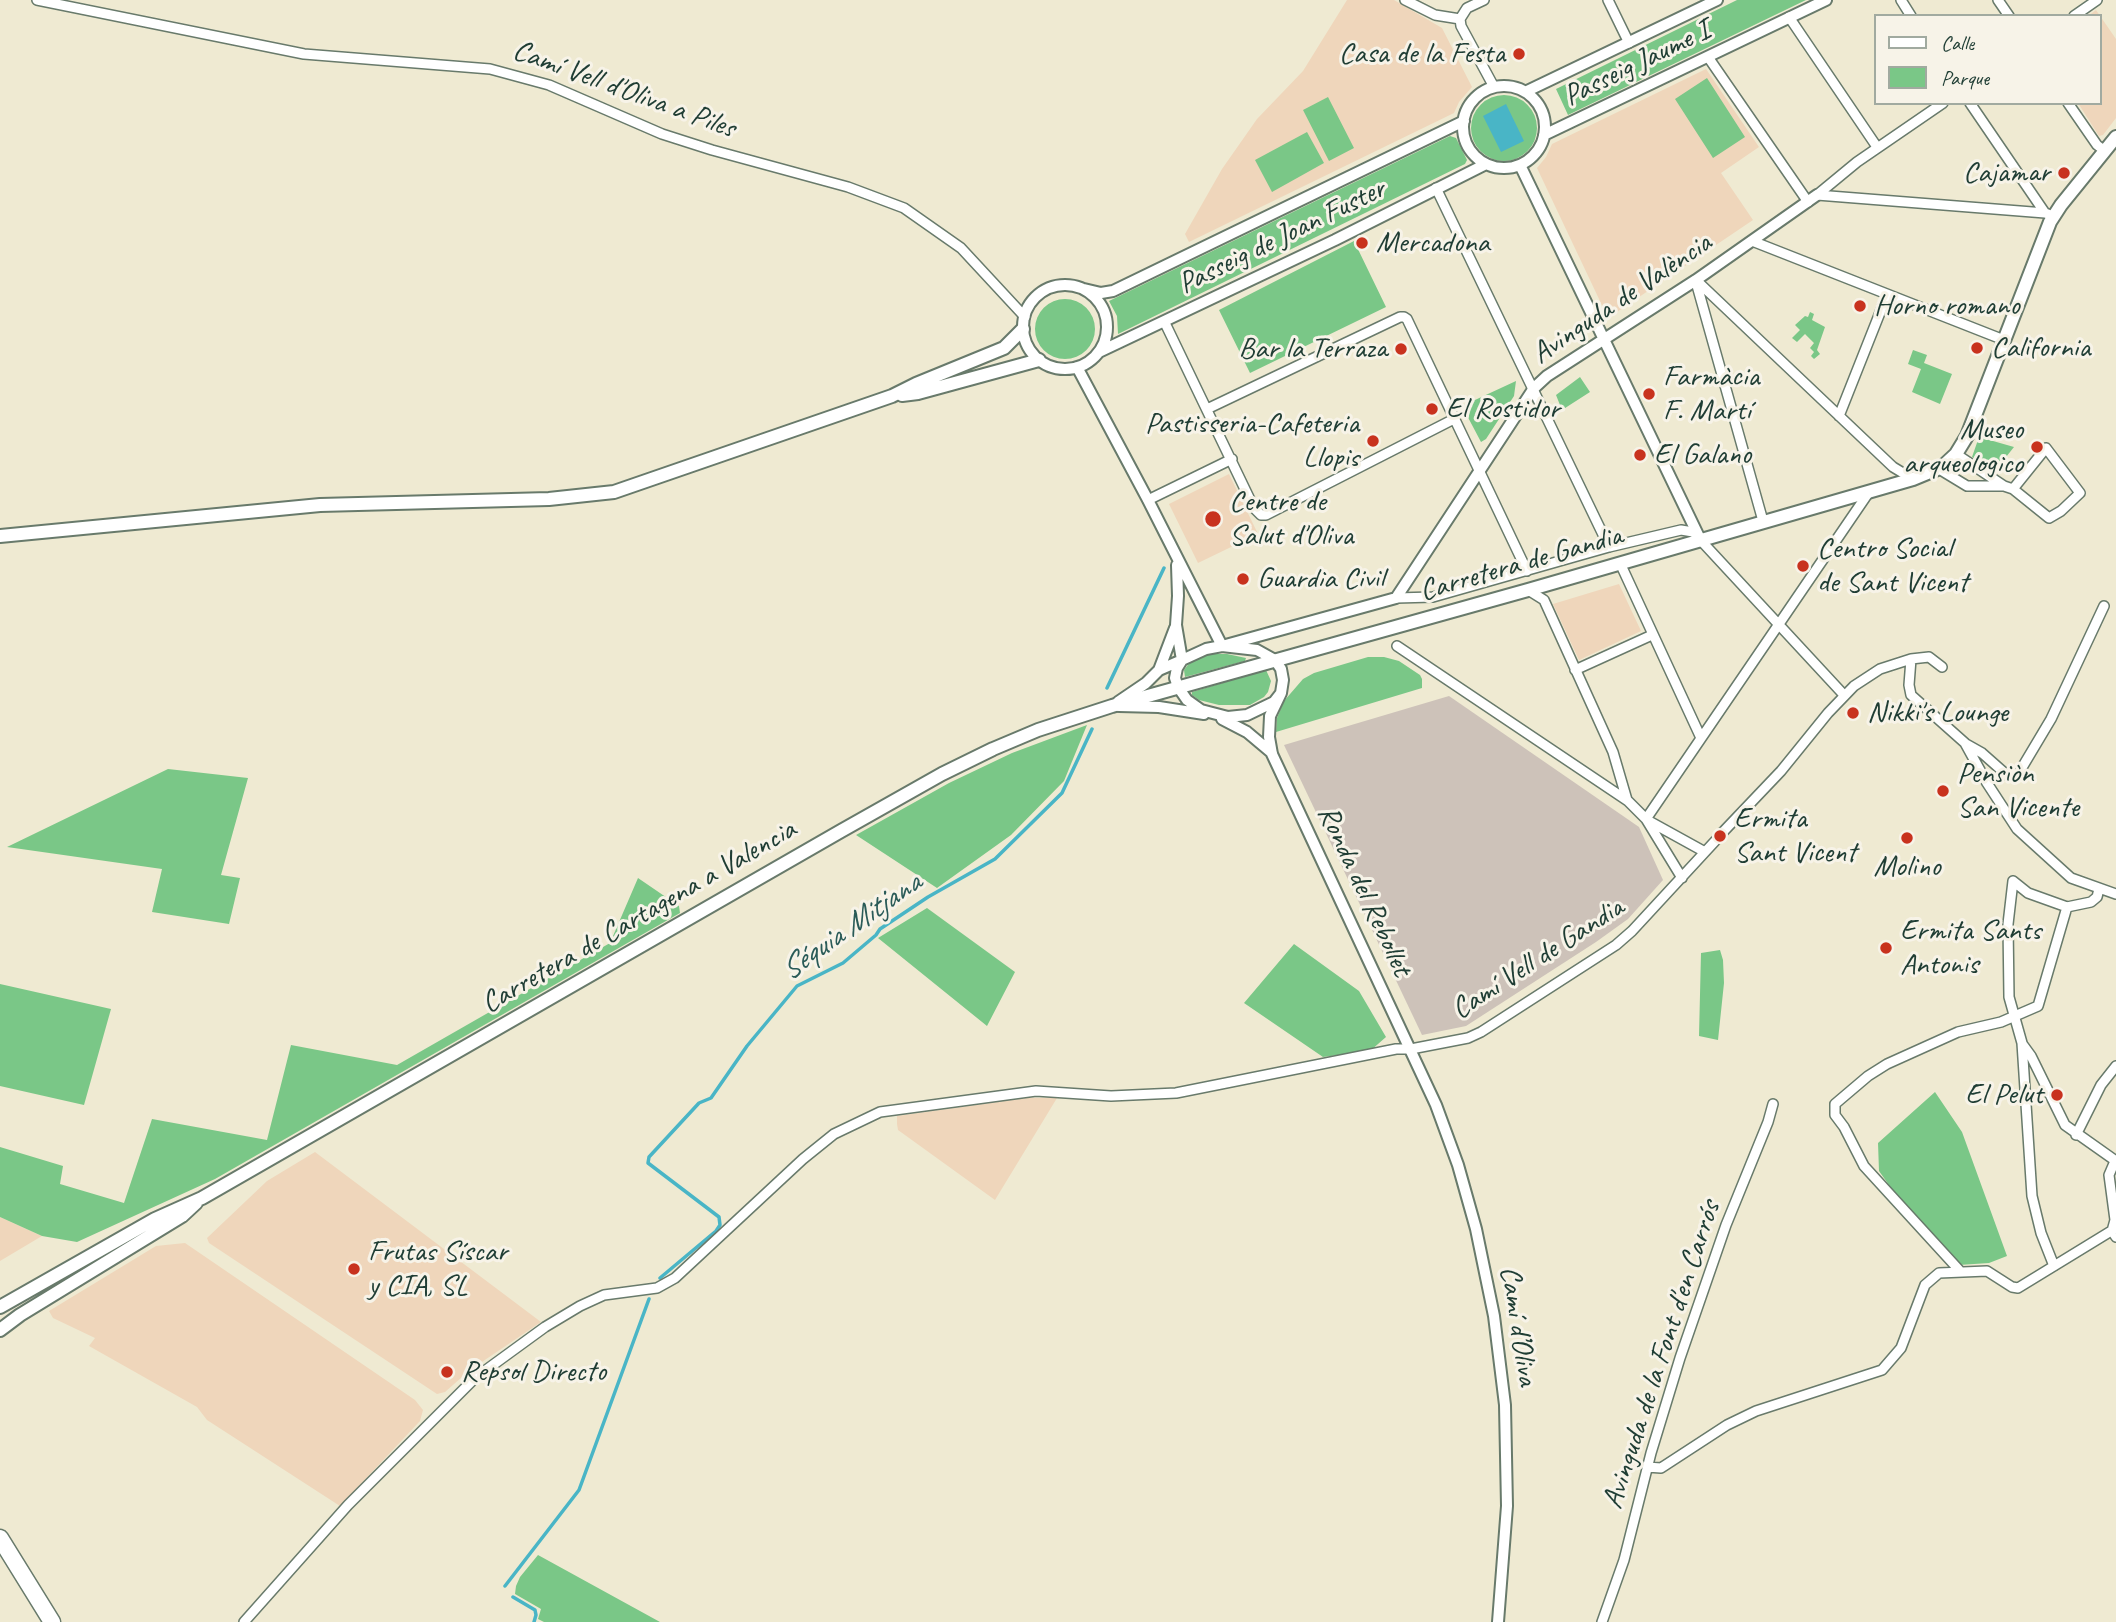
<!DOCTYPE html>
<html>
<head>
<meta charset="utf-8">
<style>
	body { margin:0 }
	#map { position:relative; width:2116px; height:1622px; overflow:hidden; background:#efead2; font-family:Caveat,sans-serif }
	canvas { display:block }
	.legend { position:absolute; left:1874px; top:14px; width:228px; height:91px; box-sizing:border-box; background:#f7f3e8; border:2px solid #a1aaa0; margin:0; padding:9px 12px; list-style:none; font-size:21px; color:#1f3d34 }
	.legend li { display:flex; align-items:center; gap:14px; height:35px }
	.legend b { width:35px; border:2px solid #a1aaa0 }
</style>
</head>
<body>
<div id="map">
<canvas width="2116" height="1622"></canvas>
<ul class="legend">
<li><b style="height:9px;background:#fff"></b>Calle</li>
<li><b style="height:19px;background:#7ac787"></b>Parque</li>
</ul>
</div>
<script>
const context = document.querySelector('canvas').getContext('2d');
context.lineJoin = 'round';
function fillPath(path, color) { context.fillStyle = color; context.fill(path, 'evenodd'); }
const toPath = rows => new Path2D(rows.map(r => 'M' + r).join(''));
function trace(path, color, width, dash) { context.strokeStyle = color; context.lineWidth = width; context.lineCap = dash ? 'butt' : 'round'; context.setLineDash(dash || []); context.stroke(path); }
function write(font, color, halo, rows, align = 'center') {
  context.font = font + ' Caveat,sans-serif'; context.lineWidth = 6; context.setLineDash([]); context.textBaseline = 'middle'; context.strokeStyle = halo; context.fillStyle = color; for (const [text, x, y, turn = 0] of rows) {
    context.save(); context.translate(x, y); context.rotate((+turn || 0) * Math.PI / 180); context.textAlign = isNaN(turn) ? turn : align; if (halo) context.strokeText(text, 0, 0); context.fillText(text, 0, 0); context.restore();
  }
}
const built = toPath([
	[1347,0,1394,0,1442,28,1472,87,1459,102,1454,113,1189,242,1185,234,1222,169,1257,119,1303,71],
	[2096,10,2116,39,2116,118,2103,135,2099,136,2078,103,2100,103,2100,16,2088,16],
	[1706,69,1759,147,1721,173,1753,220,1608,318,1537,168,1546,157,1552,144],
	[1229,474,1258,534,1198,563,1169,504],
	[1619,584,1641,631,1579,660,1553,604],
	[1027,1098,1057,1098,995,1200,898,1130,897,1124,897,1116],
	[315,1152,541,1322,470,1370,445,1392,437,1394,209,1243,207,1238,267,1181],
	[0,1217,42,1236,0,1261],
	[185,1243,415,1400,423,1410,420,1421,340,1506,207,1420,197,1407,89,1346,95,1338,53,1318,49,1311,156,1246]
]);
const industrial = toPath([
	[1449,696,1639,827,1663,880,1628,919,1596,942,1466,1026,1422,1035,1284,745]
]);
const green = toPath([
	[1737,0,1806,0,1568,115,1556,89],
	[1707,78,1745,137,1713,158,1675,99],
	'1471 128a33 33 0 1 1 66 0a33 33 0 1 1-66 0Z',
	[1328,97,1354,148,1329,161,1303,110],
	[1307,132,1324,163,1272,192,1255,160],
	[1450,136,1456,138,1467,160,1465,164,1118,334,1117,316,1109,301],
	[1354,241,1386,307,1250,373,1219,310],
	'1035 329a30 30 0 1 1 60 0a30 30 0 1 1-60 0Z',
	[1810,312,1814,314,1812,320,1825,327,1817,350,1820,354,1814,359,1811,356,1814,352,1810,348,1814,343,1805,334,1797,342,1792,338,1800,330,1795,325,1805,316,1808,317],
	[1913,350,1927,355,1924,363,1952,374,1940,404,1912,392,1921,369,1908,364],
	[1580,377,1590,392,1562,410,1556,395],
	[1516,381,1514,396,1486,439,1481,442,1462,406],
	[1979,437,2014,447,1994,472,1972,457],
	[1209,654,1227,654,1246,658,1245,661,1185,677,1184,670,1190,662],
	[1368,657,1384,657,1399,661,1420,675,1422,679,1422,688,1276,732,1277,718,1284,701,1303,679,1314,673],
	[1266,670,1271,681,1268,692,1264,697,1250,705,1219,705,1199,700,1192,695,1192,692],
	[1087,725,1064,781,1011,835,937,888,856,835,949,783,1012,753],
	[168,769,248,778,221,875,240,878,229,924,152,912,162,869,7,847],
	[638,878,679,906,680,913,215,1179,77,1242,42,1236,0,1217,0,1147,63,1166,60,1184,124,1203,152,1119,267,1140,291,1045,397,1065,610,943],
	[927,908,1015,972,987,1026,878,938],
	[1294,944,1359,991,1386,1037,1370,1051,1323,1057,1244,1003],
	[1720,950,1723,960,1724,983,1718,1040,1699,1036,1701,953],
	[0,984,111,1009,84,1105,0,1086],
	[1935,1092,1962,1132,2007,1256,1989,1263,1959,1265,1901,1202,1879,1171,1878,1143],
	[538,1555,660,1622,544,1622,538,1619,541,1609,515,1594,516,1586,520,1577]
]);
const water = toPath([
	[1506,104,1524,141,1501,152,1483,116]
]);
const stream = toPath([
	[1107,688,1164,568],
	[660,1278,716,1231,720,1225,719,1217,648,1163,649,1157,699,1103,711,1098,747,1046,797,986,843,963,876,935,880,929,928,897,995,859,1062,793,1092,729],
	[505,1586,579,1490,649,1299],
	[513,1597,535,1610,536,1615,534,1622]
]);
const minor = toPath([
	[37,0,304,54,490,69,549,85,662,134,712,150,848,187,904,208,961,248,1025,317],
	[1405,0,1435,15,1460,19],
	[1608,0,1629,43],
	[1901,0,1911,16],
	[1998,0,2009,16],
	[2074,16,2097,0],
	[1789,17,1877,147],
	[1460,19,1461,26,1494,87],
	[1460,19,1467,8,1484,0],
	[1708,57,1808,202],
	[1970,103,2045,213,2048,214],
	[2068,103,2097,145,2105,151],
	[1436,188,1609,547],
	[1817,195,2045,213],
	[1817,195,1857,162,1943,103],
	[1752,241,2004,340],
	[1696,280,1893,467,1913,479],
	[1696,282,1763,521],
	[1165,323,1254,508,1261,515,1266,515,1454,419],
	[1207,409,1400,317,1404,317,1407,319,1527,571],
	[1839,416,1887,295],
	[1956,454,2004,486,2013,489,2049,518,2061,511,2080,493,2046,448,2013,489],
	[1939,469,1967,486,2004,486],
	[1148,500,1232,459],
	[1620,563,1701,738],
	[1528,590,1544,600,1613,752,1627,800],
	[1396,598,1433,597,1609,547,1681,530,1693,532,1844,695],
	[1397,646,1628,801,1646,819,1682,878],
	[1911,659,1909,685,1911,695,1965,743,1987,783,2017,829,2071,878,2116,894],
	[1575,670,1652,635],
	[1966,744,1982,753,2008,776,2017,776,2051,719,2104,606],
	[1646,819,1869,492],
	[1647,820,1705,852],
	[1722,833,1781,771,1828,713,1854,686,1880,669,1911,659,1929,657,1942,667],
	[2013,881,2008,924,2009,997,2022,1043,2032,1196,2041,1233,2054,1266],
	[2013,881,2028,893,2067,907,2091,902,2097,897,2099,889],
	[2023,1045,2031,1056,2065,1125,2116,1161],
	[2076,1135,2101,1085,2116,1066],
	[2115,1161,2109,1175,2115,1220,2112,1231,2116,1237],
	[1960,1271,1864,1166,1844,1127,1835,1115,1835,1104,1868,1076,1887,1064,1958,1032,2001,1022,2038,1006,2067,907],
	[1647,1467,1661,1468,1727,1425,1756,1411,1882,1370,1901,1348,1925,1285,1939,1273,1987,1271,2012,1287,2018,1288,2116,1228],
	[244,1622,348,1505,475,1378,545,1327,580,1306,604,1295,657,1288,675,1278,803,1159,834,1134,880,1112,1036,1091,1111,1096,1176,1093,1396,1049,1411,1049,1468,1038,1481,1032,1616,945,1632,931,1717,839],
	[1602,1622,1624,1560,1651,1453,1680,1358,1726,1225,1768,1122,1773,1104]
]);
const tertiary = toPath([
	'1463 127a41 41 0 1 1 82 0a41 41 0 1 1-82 0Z',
	[1525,92,1717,0],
	[1544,135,1826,0],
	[1520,165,1700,539],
	'1023 327a42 42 0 1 1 84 0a42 42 0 1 1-84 0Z',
	[1084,289,1101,293,1113,291,1464,121],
	[1099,352,1335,240,1486,164],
	[1077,367,1148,500,1222,646,1396,598,1534,388,1547,376,1696,280,1817,195],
	[1222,646,1257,650,1275,660,1281,669,1283,680,1281,693,1274,702,1247,715,1228,717,1201,710,1187,700,1178,687,1175,678,1177,668,1182,660,1206,649,1222,646],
	[1159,670,1175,628],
	[1281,693,1270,716,1269,737,1272,754,1436,1105,1458,1165,1476,1229,1494,1316,1505,1405,1507,1506,1498,1622],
	[1118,702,1146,683,1159,670,1182,660,1176,625,1178,596,1177,565],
	[1119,706,1159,707,1204,714],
	[1222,719,1247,732,1272,753]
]);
const secondary = toPath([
	[902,395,918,393,1039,360],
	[0,536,320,505,549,499,614,492,892,396,916,384,1004,348,1023,329],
	[0,1307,155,1219,202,1198,841,831,942,774,993,749,1038,730,1112,706,1528,590,1913,479,1942,467,1956,454,1967,436,2050,222,2061,205,2116,137],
	[0,1330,20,1315,182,1216,196,1203]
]);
const motorway = toPath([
	[0,1538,52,1622]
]);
const markers = [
	[1519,54,7,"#c8321e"],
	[2064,173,7,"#c8321e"],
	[1362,243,7,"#c8321e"],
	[1860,306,7,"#c8321e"],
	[1977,348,7,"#c8321e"],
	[1401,349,7,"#c8321e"],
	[1649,394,7,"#c8321e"],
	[1432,409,7,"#c8321e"],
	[1373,441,7,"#c8321e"],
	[2037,447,7,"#c8321e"],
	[1640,455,7,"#c8321e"],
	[1213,519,9,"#c8321e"],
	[1803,566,7,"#c8321e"],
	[1243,579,7,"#c8321e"],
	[1853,713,7,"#c8321e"],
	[1943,791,7,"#c8321e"],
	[1720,836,7,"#c8321e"],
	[1907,838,7,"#c8321e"],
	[1886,948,7,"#c8321e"],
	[2057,1095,7,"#c8321e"],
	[354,1269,7,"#c8321e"],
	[447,1372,7,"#c8321e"]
];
const poiNames = [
	["Casa de la Festa",1505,54,"right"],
	["Cajamar",2050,173,"right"],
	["Mercadona",1376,243],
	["Horno romano",1874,306],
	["California",1991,348],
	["Bar la Terraza",1387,349,"right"],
	["Farmàcia",1663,377],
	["F. Martí",1663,411],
	["El Rostidor",1446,409],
	["Pastisseria-Cafeteria",1359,424,"right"],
	["Llopis",1359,458,"right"],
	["Museo",2023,430,"right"],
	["arqueologico",2023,464,"right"],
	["El Galano",1654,455],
	["Centre de",1229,502],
	["Salut d'Oliva",1229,536],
	["Centro Social",1817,549],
	["de Sant Vicent",1817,583],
	["Guardia Civil",1257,579],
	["Nikki's Lounge",1867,713],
	["Pensiòn",1957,774],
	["San Vicente",1957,808],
	["Ermita",1734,819],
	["Sant Vicent",1734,853],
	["Molino",1907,867,"center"],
	["Ermita Sants",1900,931],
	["Antonis",1900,965],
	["El Pelut",2043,1095,"right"],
	["Frutas Síscar",368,1252],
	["y CIA, SL",368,1286],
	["Repsol Directo",461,1372]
];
const streetNames = [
	["Passeig Jaume I",1637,64,-26],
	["Camí Vell d'Oliva a Piles",624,90,20],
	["Passeig de Joan Fuster",1282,237,-26],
	["Avinguda de València",1622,299,-34],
	["Carretera de Gandia",1521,564,-16],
	["Ronda del Rebollet",1364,891,65],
	["Carretera de Cartagena a Valencia",639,917,-30],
	["Camí Vell de Gandia",1538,959,-33],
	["Camí d’Oliva",1518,1326,81],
	["Avinguda de la Font d'en Carrós",1662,1355,-72]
];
const waterNames = [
	["Séquia Mitjana",851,927,-35]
];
fillPath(built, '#efd6bb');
fillPath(industrial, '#cdc2b9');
fillPath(green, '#7ac787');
fillPath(water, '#49b5c6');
trace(stream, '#49b5c6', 3.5);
trace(minor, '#687a6b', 12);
trace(tertiary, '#687a6b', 14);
trace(secondary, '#687a6b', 16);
trace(motorway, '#687a6b', 19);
trace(minor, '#fff', 9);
trace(tertiary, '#fff', 10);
trace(secondary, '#fff', 12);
trace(motorway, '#fff', 16);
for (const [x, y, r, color] of markers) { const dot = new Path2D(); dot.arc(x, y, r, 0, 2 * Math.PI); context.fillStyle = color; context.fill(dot); trace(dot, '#f7f3e8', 2.5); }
write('30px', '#1f3d34', '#f7f3e8', poiNames, 'left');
write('30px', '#1f3d34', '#f7f3e8', streetNames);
write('italic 32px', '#2a5b58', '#f7f3e8', waterNames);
</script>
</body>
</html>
